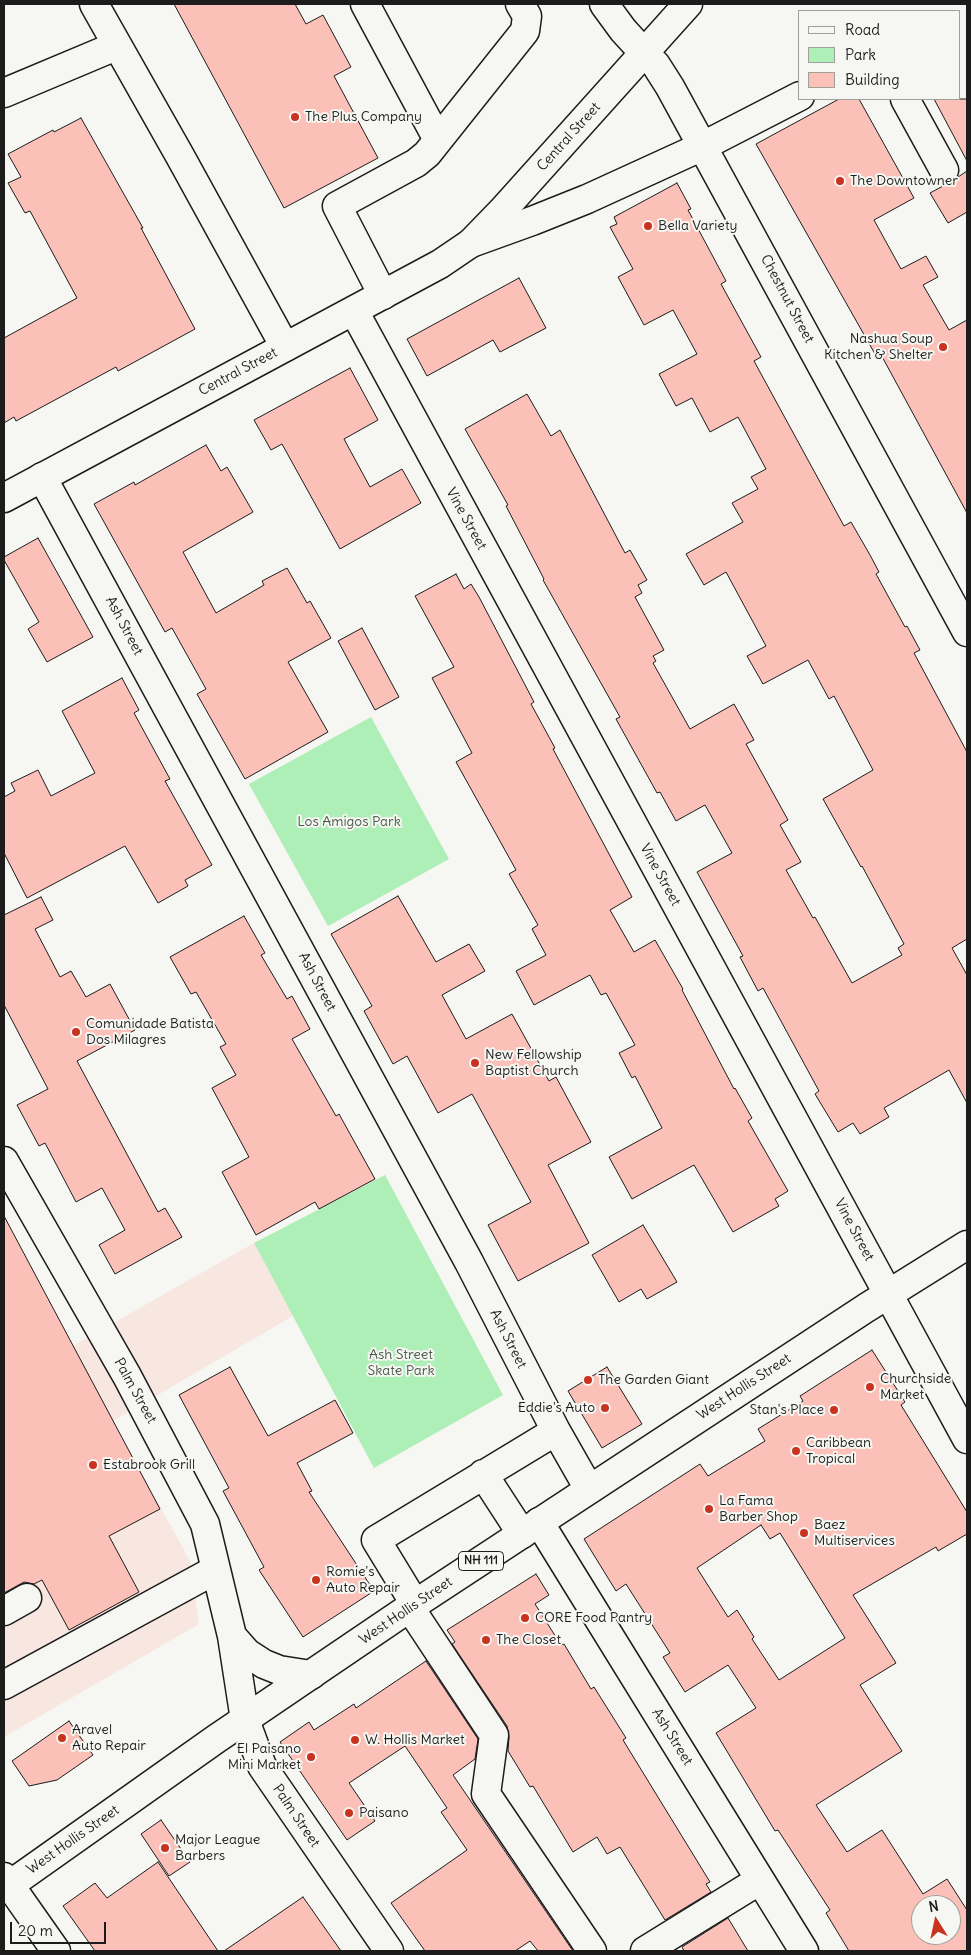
<!DOCTYPE html>
<html>
<head>
<meta charset="utf-8">
<style>
	body { margin:0 }
	#map { position:relative; width:971px; height:1955px; overflow:hidden; background:#f6f6f2; font-family:Delius,sans-serif }
	canvas { display:block }
	.frame { position:absolute; inset:0; border:5px solid #1c1c1c; pointer-events:none }
	.legend { position:absolute; left:798px; top:10px; width:162px; height:90px; box-sizing:border-box; background:#f6f6f2; border:1px solid #9f9f9c; margin:0; padding:6px 9px; list-style:none; font-size:15px; color:#1c1c1c }
	.legend li { display:flex; align-items:center; gap:10px; height:25px }
	.legend b { width:25px; border:1px solid #9f9f9c }
	.north { position:absolute; left:911px; top:1895px; width:50px; height:50px; box-sizing:border-box; background:#f6f6f2; border:1px solid #9f9f9c; border-radius:50%; rotate:350deg; font-size:14px; font-weight:700; line-height:20px; text-align:center; color:#1c1c1c }
	.north::after { content:''; display:block; margin:auto; width:18px; height:22px; background:#c8321e; clip-path:polygon(50% 0,100% 100%,50% 72%,0 100%) }
	.scale { position:absolute; left:10px; top:1922px; width:96px; height:22px; box-sizing:border-box; border:2px solid #1c1c1c; border-top:0; padding-left:6px; font-size:15px; line-height:18px; white-space:nowrap; color:#1c1c1c; -webkit-text-stroke:4px #f6f6f2; paint-order:stroke }
</style>
</head>
<body>
<div id="map">
<canvas width="971" height="1955"></canvas>
<div class="frame"></div>
<ul class="legend">
<li><b style="height:6px;background:#f6f6f2"></b>Road</li>
<li><b style="height:14px;background:#aeeeb7"></b>Park</li>
<li><b style="height:14px;background:#fbc0b7"></b>Building</li>
</ul>
<div class="north">N</div>
<div class="scale">20 m</div>
</div>
<script>
const context = document.querySelector('canvas').getContext('2d');
context.lineJoin = 'round';
function fillPath(path, color) { context.fillStyle = color; context.fill(path, 'evenodd'); }
const toPath = rows => new Path2D(rows.map(r => 'M' + r).join(''));
function trace(path, color, width, dash) { context.strokeStyle = color; context.lineWidth = width; context.lineCap = dash ? 'butt' : 'round'; context.setLineDash(dash || []); context.stroke(path); }
function write(font, color, halo, rows, align = 'center') {
  context.font = font + ' Delius,sans-serif'; context.lineWidth = 4; context.setLineDash([]); context.textBaseline = 'middle'; context.strokeStyle = halo; context.fillStyle = color; for (const [text, x, y, turn = 0] of rows) {
    context.save(); context.translate(x, y); context.rotate((+turn || 0) * Math.PI / 180); context.textAlign = isNaN(turn) ? turn : align; if (halo) context.strokeText(text, 0, 0); context.fillText(text, 0, 0); context.restore();
  }
}
const built = toPath([
	[4,1216,73,1346,254,1243,293,1316,113,1421,190,1561,199,1624,4,1737]
]);
const green = toPath([
	[371,717,449,859,328,926,249,784],
	[385,1175,503,1395,374,1468,254,1243]
]);
const building = toPath([
	[174,4,295,4,306,24,323,15,351,67,334,76,378,158,284,208,174,4],
	[839,99,859,99,914,198,874,220,901,269,926,256,938,277,923,285,949,330,967,320,967,513,879,351,875,354,756,144,839,99],
	[934,99,967,99,967,161,934,99],
	[81,118,143,228,141,228,195,329,118,371,116,367,16,421,14,417,4,423,4,338,77,298,30,211,25,213,8,183,21,177,8,154,53,130,54,132,81,118],
	[967,171,967,212,948,223,930,193,943,186,952,183,958,177,967,171],
	[677,183,691,209,688,210,726,281,721,284,761,357,754,361,844,526,851,522,870,555,879,572,876,574,905,627,907,626,920,650,914,653,967,752,967,939,952,948,967,975,967,1103,949,1070,884,1108,889,1117,860,1134,853,1123,838,1132,815,1094,819,1091,763,988,758,991,740,957,743,956,697,872,732,853,705,805,676,821,660,792,657,793,616,719,620,717,543,580,544,579,506,506,508,505,465,429,527,394,551,436,560,430,625,553,630,550,647,580,638,585,642,593,635,597,664,650,653,656,656,661,653,663,690,729,734,704,754,740,746,744,788,820,780,825,801,862,786,870,813,918,815,917,852,983,902,955,898,948,904,944,862,866,861,867,823,799,873,770,834,696,829,699,808,660,763,684,747,656,766,646,726,572,704,585,686,554,743,522,732,503,758,489,751,477,766,469,738,417,710,432,692,398,676,406,659,374,697,354,673,310,644,325,618,277,633,269,610,227,617,224,614,217,677,183],
	[519,278,546,328,500,352,493,340,427,376,407,339,519,278],
	[350,368,378,420,344,439,370,487,402,469,421,503,340,549,282,444,271,450,254,420,350,368],
	[206,445,221,471,227,467,253,512,183,552,216,613,264,585,262,581,287,568,307,603,310,601,331,638,288,662,328,732,245,779,197,694,206,689,172,628,165,632,94,504,134,482,135,485,206,445],
	[38,538,93,637,47,662,28,629,39,622,4,560,4,557,38,538],
	[456,574,464,589,471,584,479,597,534,702,531,704,555,748,553,749,632,897,610,910,634,952,655,940,683,989,682,990,734,1089,735,1088,752,1118,748,1121,788,1191,775,1199,779,1206,733,1232,694,1165,632,1199,609,1157,662,1128,635,1076,632,1078,619,1053,635,1045,606,993,601,995,590,975,534,1005,516,971,546,955,532,929,538,925,509,874,516,870,456,762,472,753,432,678,454,667,415,596,456,574],
	[362,628,399,697,375,710,338,641,362,628],
	[122,678,139,710,134,713,170,779,165,781,212,865,185,880,188,886,158,903,125,846,27,898,4,853,4,797,15,791,11,783,38,770,51,796,95,773,62,711,122,678],
	[398,896,436,962,469,944,485,971,442,995,466,1039,512,1014,549,1081,556,1077,591,1142,548,1165,589,1243,518,1281,488,1225,531,1202,472,1094,438,1113,407,1056,393,1064,364,1011,372,1006,331,934,398,896],
	[41,897,53,920,35,929,60,977,71,971,86,997,110,984,135,1030,77,1061,158,1212,165,1208,182,1237,115,1274,99,1245,125,1230,102,1188,76,1202,45,1143,39,1146,17,1105,48,1089,4,1005,4,915,41,897],
	[244,916,265,953,261,955,287,999,292,996,310,1029,292,1039,336,1116,339,1114,375,1179,319,1209,315,1202,256,1235,222,1172,249,1157,212,1088,236,1075,220,1047,226,1044,196,992,191,994,170,957,244,916],
	[4,1216,160,1509,109,1536,139,1592,69,1630,42,1580,34,1584,24,1582,4,1593,4,1216],
	[643,1225,677,1282,647,1299,641,1289,619,1302,592,1255,643,1225],
	[872,1350,905,1402,901,1405,967,1512,967,1534,938,1551,936,1547,853,1595,896,1663,860,1685,902,1751,816,1805,847,1852,882,1830,923,1894,947,1879,967,1910,967,1951,849,1951,826,1913,830,1910,778,1830,775,1831,716,1733,756,1708,728,1665,685,1692,663,1657,670,1653,626,1584,616,1591,584,1539,700,1464,708,1476,765,1441,758,1429,803,1401,800,1396,872,1350],
	[761,1525,770,1539,780,1533,845,1638,779,1680,752,1639,754,1637,737,1610,728,1617,697,1568,761,1525],
	[921,1905,951,1905,951,1935,921,1935,921,1905],
	[230,1367,268,1436,335,1400,353,1433,297,1463,312,1491,309,1492,374,1591,303,1637,259,1570,264,1567,223,1491,229,1488,179,1395,230,1367],
	[607,1367,642,1424,602,1448,568,1391,607,1367],
	[536,1574,549,1595,535,1604,561,1645,564,1644,591,1689,594,1687,626,1738,623,1740,710,1882,706,1884,711,1892,665,1920,620,1847,607,1854,597,1837,573,1852,533,1786,530,1787,508,1751,509,1737,507,1726,452,1644,455,1642,447,1630,536,1574],
	[426,1661,478,1739,475,1759,453,1775,573,1951,538,1951,530,1941,515,1951,425,1951,391,1903,467,1850,441,1812,447,1808,405,1746,349,1783,375,1821,347,1840,280,1742,309,1722,314,1730,354,1704,356,1708,426,1661],
	[69,1721,93,1755,57,1780,29,1786,12,1761,69,1721],
	[161,1820,190,1862,169,1876,141,1834,161,1820],
	[158,1862,218,1951,95,1951,63,1906,95,1883,107,1898,158,1862],
	[303,1897,341,1951,224,1951,303,1897],
	[728,1918,748,1951,684,1951,682,1947,728,1918]
]);
const minor = toPath([
	[94,4,180,156,285,347],
	[365,4,438,140],
	[644,53,656,65,670,87,967,632],
	[4,93,116,46],
	[905,99,944,170],
	[471,243,532,221,587,199,703,146,800,96],
	[383,295,337,206,416,163,427,154,525,31,527,16,520,4],
	[354,311,967,1439],
	[42,477,469,1262,556,1431,589,1489],
	[4,1161,127,1376,205,1524,232,1636,245,1720,262,1766,389,1951],
	[483,1474,522,1534],
	[539,1522,804,1951],
	[415,1604,376,1540,556,1431],
	[410,1608,494,1735,486,1794,592,1951],
	[4,1611,27,1598],
	[232,1636,247,1653,264,1664,279,1670,311,1675],
	[4,1685,215,1570],
	[4,1877,56,1951],
	[645,1951,760,1880]
]);
const major = toPath([
	[604,4,623,30,644,53],
	[4,498,440,264,471,243,502,211,688,4],
	[4,1889,216,1739,415,1604,866,1308,967,1245]
]);
const markers = [
	[295,117,5,"#c8321e"],
	[840,181,5,"#c8321e"],
	[648,226,5,"#c8321e"],
	[943,347,5,"#c8321e"],
	[76,1032,5,"#c8321e"],
	[475,1063,5,"#c8321e"],
	[588,1380,5,"#c8321e"],
	[870,1387,5,"#c8321e"],
	[605,1408,5,"#c8321e"],
	[834,1410,5,"#c8321e"],
	[796,1451,5,"#c8321e"],
	[93,1465,5,"#c8321e"],
	[709,1509,5,"#c8321e"],
	[804,1533,5,"#c8321e"],
	[316,1580,5,"#c8321e"],
	[525,1618,5,"#c8321e"],
	[486,1640,5,"#c8321e"],
	[62,1738,5,"#c8321e"],
	[355,1740,5,"#c8321e"],
	[311,1757,5,"#c8321e"],
	[349,1813,5,"#c8321e"],
	[165,1848,5,"#c8321e"]
];
const shields = [
	[481,1561,45]
];
const shieldNames = [
	["NH 111",481,1561]
];
const poiNames = [
	["The Plus Company",305,117],
	["The Downtowner",850,181],
	["Bella Variety",658,226],
	["Nashua Soup",933,339,"right"],
	["Kitchen & Shelter",933,355,"right"],
	["Comunidade Batista",86,1024],
	["Dos Milagres",86,1040],
	["New Fellowship",485,1055],
	["Baptist Church",485,1071],
	["Churchside",880,1379],
	["Market",880,1395],
	["The Garden Giant",598,1380],
	["Eddie's Auto",595,1408,"right"],
	["Stan's Place",824,1410,"right"],
	["Caribbean",806,1443],
	["Tropical",806,1459],
	["Estabrook Grill",103,1465],
	["La Fama",719,1501],
	["Barber Shop",719,1517],
	["Baez",814,1525],
	["Multiservices",814,1541],
	["Romie's",326,1572],
	["Auto Repair",326,1588],
	["CORE Food Pantry",535,1618],
	["The Closet",496,1640],
	["Aravel",72,1730],
	["Auto Repair",72,1746],
	["W. Hollis Market",365,1740],
	["El Paisano",301,1749,"right"],
	["Mini Market",301,1765,"right"],
	["Paisano",359,1813],
	["Major League",175,1840],
	["Barbers",175,1856]
];
const streetNames = [
	["Central Street",569,137,-48],
	["Chestnut Street",787,299,62],
	["Central Street",238,372,-28],
	["Vine Street",466,519,61],
	["Ash Street",124,626,62],
	["Vine Street",660,875,61],
	["Ash Street",317,982,62],
	["Vine Street",854,1230,62],
	["Ash Street",508,1339,63],
	["West Hollis Street",744,1387,-33],
	["Palm Street",135,1391,61],
	["West Hollis Street",406,1611,-34],
	["Ash Street",672,1737,58],
	["Palm Street",296,1816,56],
	["West Hollis Street",73,1840,-35]
];
const parkNames = [
	["Los Amigos Park",349,822],
	["Ash Street",401,1355],
	["Skate Park",401,1371]
];
fillPath(built, '#f8e6e0');
fillPath(green, '#aeeeb7');
fillPath(building, '#fbc0b7');
trace(building, '#1c1c1c', 1);
trace(minor, '#1c1c1c', 31);
trace(major, '#1c1c1c', 31);
trace(minor, '#f6f6f2', 28);
trace(major, '#f6f6f2', 28);
for (const [x, y, r, color] of markers) { const dot = new Path2D(); dot.arc(x, y, r, 0, 2 * Math.PI); context.fillStyle = color; context.fill(dot); trace(dot, '#f6f6f2', 2); }
for (const [x, y, w] of shields) { const box = new Path2D(); box.roundRect(x - w / 2, y - 9.5, w, 19, 4); context.fillStyle = '#f6f6f2'; context.fill(box); trace(box, '#1c1c1c', 1); }
write('bold 12px', '#1c1c1c', null, shieldNames);
write('14px', '#1c1c1c', '#f6f6f2', poiNames, 'left');
write('14px', '#1c1c1c', '#f6f6f2', streetNames);
write('14px', '#485b4a', '#f6f6f2', parkNames);
</script>
</body>
</html>
